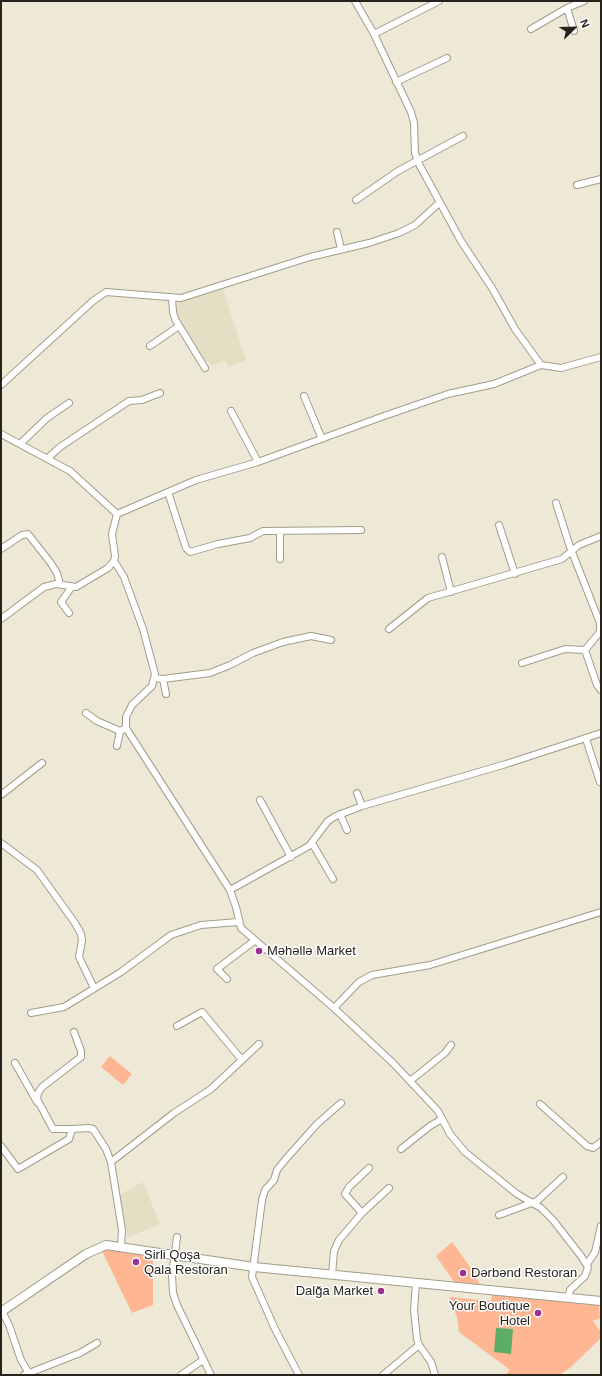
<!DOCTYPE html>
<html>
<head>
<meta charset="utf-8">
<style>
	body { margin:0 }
	#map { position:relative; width:602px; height:1376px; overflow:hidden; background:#ede9d6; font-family:Helvetica,sans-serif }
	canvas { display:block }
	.frame { position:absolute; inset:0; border:2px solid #25231c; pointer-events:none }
	.north { position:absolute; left:554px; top:8px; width:40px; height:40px; -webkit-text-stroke:3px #fff; paint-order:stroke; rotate:67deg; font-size:11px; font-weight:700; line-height:16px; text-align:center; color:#25231c }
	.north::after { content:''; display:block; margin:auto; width:14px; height:18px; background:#25231c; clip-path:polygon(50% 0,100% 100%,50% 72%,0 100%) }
</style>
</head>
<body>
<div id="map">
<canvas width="602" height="1376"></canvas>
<div class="frame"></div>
<div class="north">N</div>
</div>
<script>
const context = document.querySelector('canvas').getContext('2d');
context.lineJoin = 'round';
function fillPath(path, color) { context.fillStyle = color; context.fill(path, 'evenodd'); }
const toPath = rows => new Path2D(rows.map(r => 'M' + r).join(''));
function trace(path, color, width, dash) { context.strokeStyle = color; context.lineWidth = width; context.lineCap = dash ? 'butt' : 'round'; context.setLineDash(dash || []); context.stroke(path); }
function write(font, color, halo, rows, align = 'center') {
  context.font = font + ' Helvetica,sans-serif'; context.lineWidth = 3; context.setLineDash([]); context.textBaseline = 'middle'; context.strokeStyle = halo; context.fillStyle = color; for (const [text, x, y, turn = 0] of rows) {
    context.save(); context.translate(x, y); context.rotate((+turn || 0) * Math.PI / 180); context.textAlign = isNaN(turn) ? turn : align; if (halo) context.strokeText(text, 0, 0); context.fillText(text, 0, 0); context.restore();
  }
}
const built = toPath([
	[222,286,246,360,228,367,226,360,212,366,209,362,204,361,175,313,179,301],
	[143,1182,160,1224,129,1237,123,1223,119,1195]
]);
const green = toPath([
	[110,1056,132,1074,123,1085,101,1067],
	[452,1242,470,1267,480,1284,454,1282,436,1256],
	[113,1249,153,1255,153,1305,132,1313,102,1251],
	[492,1294,599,1305,600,1318,593,1321,601,1332,601,1338,570,1368,559,1375,505,1375,510,1370,459,1332,457,1317,449,1297,491,1301]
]);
const water = toPath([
	[496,1328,513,1329,511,1354,494,1352]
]);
const street = toPath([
	[355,1,374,34,411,112,414,123,415,153,420,166,461,241,492,288,515,329,541,365],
	[567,8,574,31],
	[531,29,567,8,584,1],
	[374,34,439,1],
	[396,82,447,58],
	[577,185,601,179],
	[356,200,398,171,463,136],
	[337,232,341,249],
	[172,298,173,312,175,319,205,368],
	[150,346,179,326],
	[1,385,93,301,106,292,181,298,310,257,369,243,399,233,415,225,439,203],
	[304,396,322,439],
	[231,411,258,462],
	[1,434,70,471,117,514],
	[20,444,47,418,69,403],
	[48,458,60,447,129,401,142,400,160,393],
	[168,492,186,548,190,552,218,544,250,538,263,531,361,530],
	[556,503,570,547,600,623,600,632,585,650,597,685,601,690],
	[117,514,196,480,258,462,384,416,448,394,494,384,541,365,561,368,601,357],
	[499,525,515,574],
	[1,549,22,535,28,534,50,562,57,573,60,584],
	[442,557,451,592],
	[280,559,280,531],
	[114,561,124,577,143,629,155,674,152,686,132,705,126,717,126,728,230,890,236,907,241,928,334,1008,393,1063,438,1111,450,1134,465,1152,517,1194,541,1208,553,1220,581,1256,588,1267,585,1276,570,1290,568,1298],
	[69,613,61,602,71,588],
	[1,619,44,587,56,584,76,587,108,568,114,561,115,556,112,534,117,514],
	[389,629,428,598,562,559,579,545,601,536],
	[522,663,565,649,585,650],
	[155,678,163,679,210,673,230,665,253,653,283,642,311,636,331,640],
	[163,679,166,694],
	[86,713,97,721,120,731,126,728],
	[586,739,600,782],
	[117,746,120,731],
	[357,793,362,806],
	[1,795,42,763],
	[260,800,291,857],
	[340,814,347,830],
	[1,843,37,870,75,923,81,934,82,941,79,957,94,988],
	[312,843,333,879],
	[230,890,309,846,328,821,336,816,362,806,506,764,601,733],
	[227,979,217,969,254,941],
	[334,1008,359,982,372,975,430,965,601,912],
	[31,1013,64,1007,121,972,171,935,201,925,238,922],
	[177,1026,202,1012,242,1060],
	[15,1063,37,1102],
	[410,1081,445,1053,451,1045],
	[540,1104,587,1146,593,1148,601,1142],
	[72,1129,53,1129,37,1099,38,1093,42,1087,81,1057,81,1051,74,1032],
	[1,1146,18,1169,69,1139,72,1129,89,1128,93,1129,106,1149,111,1162,122,1230,121,1246],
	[401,1149,430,1126,442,1119],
	[111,1162,174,1113,211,1089,259,1044],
	[362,1213,345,1194,349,1187,369,1168],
	[499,1215,537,1201,563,1177],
	[177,1237,172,1275,173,1293,177,1305,211,1375],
	[587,1264,595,1252,601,1226],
	[332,1275,334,1251,339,1240,362,1213,389,1188],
	[416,1283,414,1310,417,1339,419,1345,431,1362,435,1375],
	[1,1309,9,1325,21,1360,30,1375],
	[24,1375,80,1353,97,1343],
	[181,1375,203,1360],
	[299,1375,275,1329,252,1277,262,1200,265,1190,274,1180,277,1170,285,1160,317,1124,341,1103],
	[383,1375,419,1345]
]);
const secondary = toPath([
	[1,1312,86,1254,106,1245,254,1267,601,1301]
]);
const markers = [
	[259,951,4,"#9c3090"],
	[136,1262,4,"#9c3090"],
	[463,1273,4,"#9c3090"],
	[381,1291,4,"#9c3090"],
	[538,1313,4,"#9c3090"]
];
const poiNames = [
	["Məhəllə Market",267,951],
	["Sirli Qoşa",144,1255],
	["Qala Restoran",144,1270],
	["Dərbənd Restoran",471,1273],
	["Dalğa Market",373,1291,"right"],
	["Your Boutique",530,1306,"right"],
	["Hotel",530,1321,"right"]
];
fillPath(built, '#e4dec4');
fillPath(green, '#ffb793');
fillPath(water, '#5ead65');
trace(street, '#a19d8b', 8);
trace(secondary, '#a19d8b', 10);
trace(street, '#fff', 6);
trace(secondary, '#fff', 8);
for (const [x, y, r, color] of markers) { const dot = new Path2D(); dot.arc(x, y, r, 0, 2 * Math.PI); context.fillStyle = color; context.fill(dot); trace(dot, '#fff', 1.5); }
write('13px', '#25231c', '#fff', poiNames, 'left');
</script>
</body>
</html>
